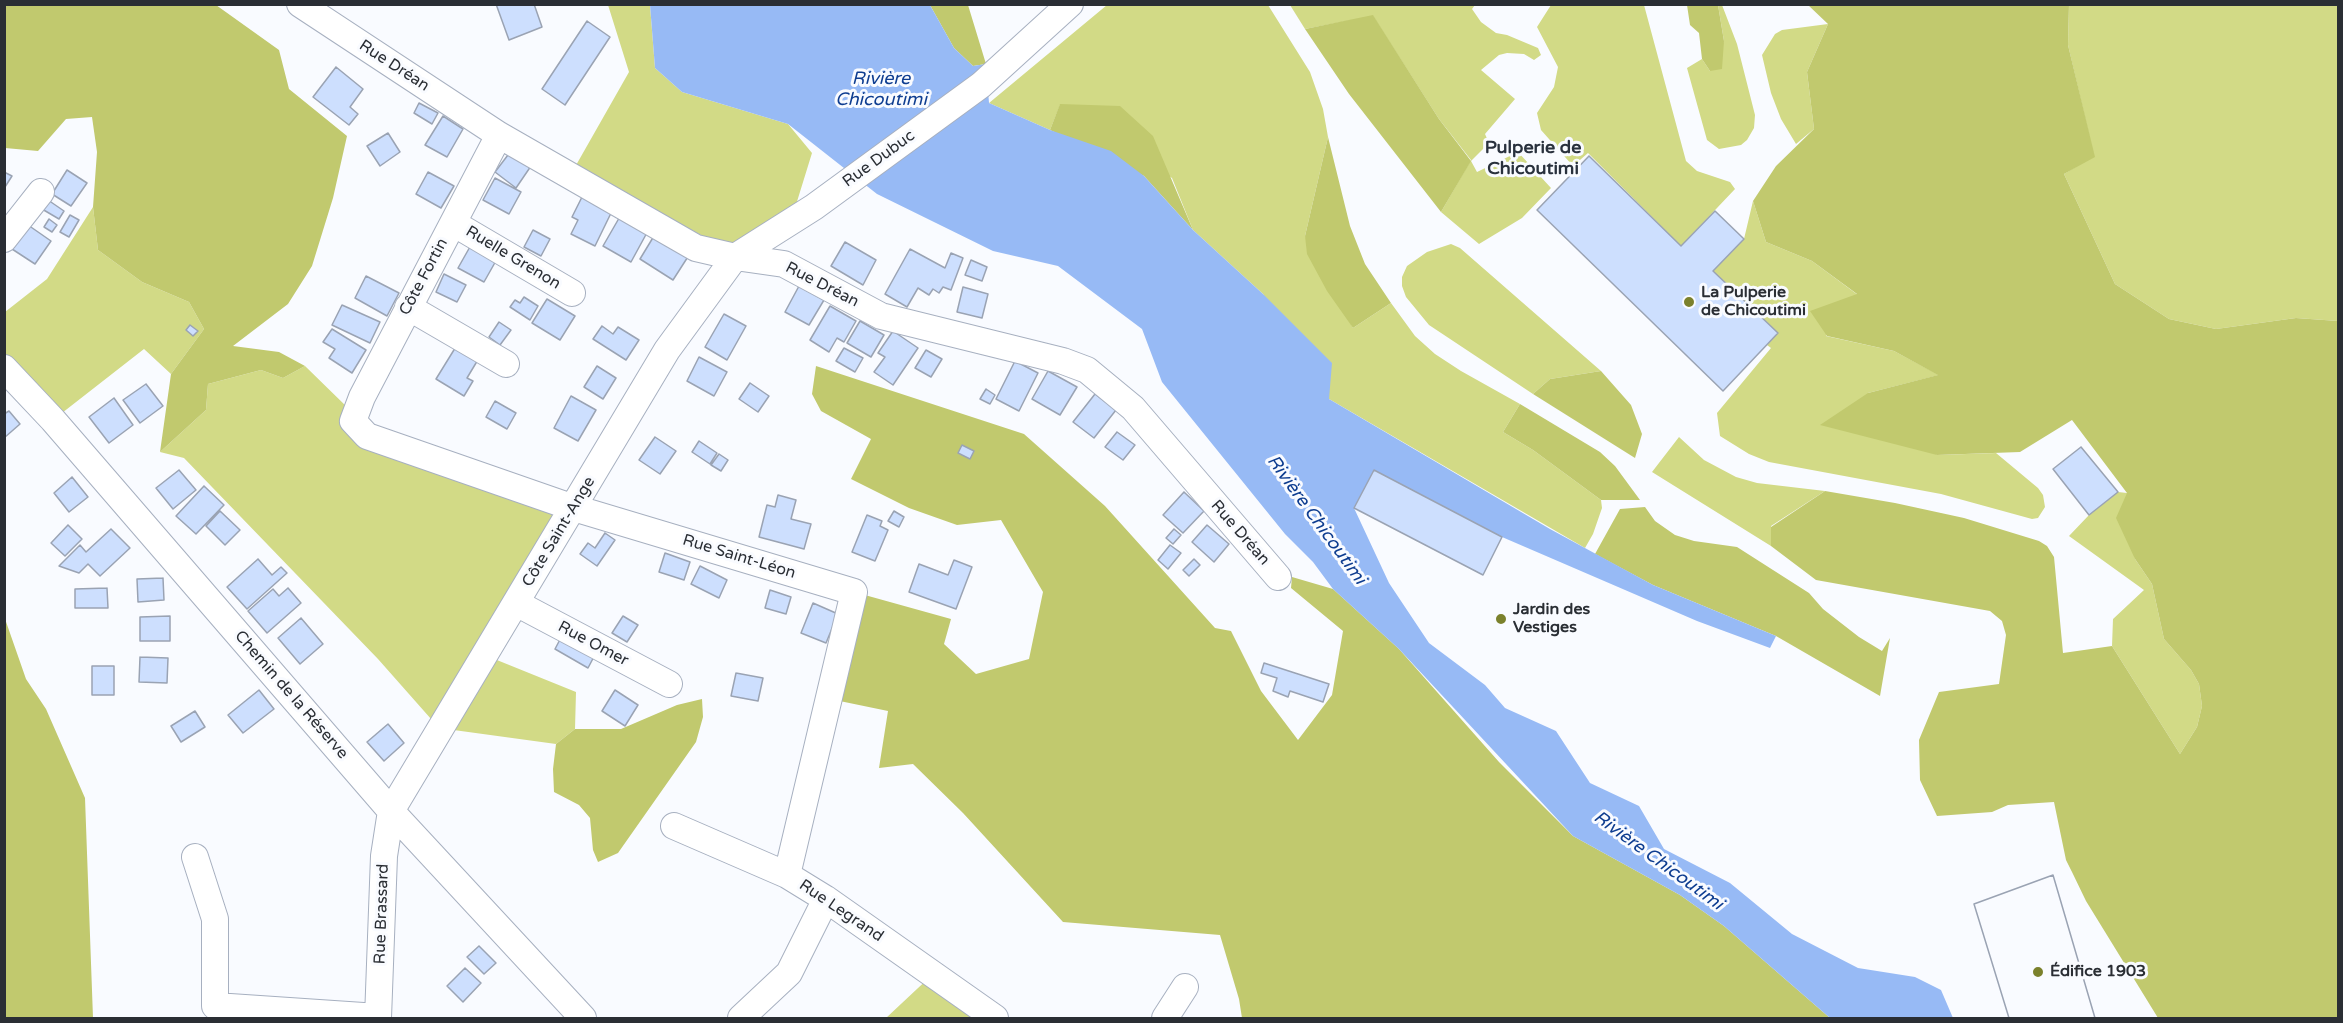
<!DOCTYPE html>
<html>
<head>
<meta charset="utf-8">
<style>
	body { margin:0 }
	#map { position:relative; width:2343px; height:1023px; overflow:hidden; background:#f9fbff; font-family:"Varela Round",sans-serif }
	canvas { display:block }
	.frame { position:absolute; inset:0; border:6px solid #2a2e34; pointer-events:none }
</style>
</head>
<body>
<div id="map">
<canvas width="2343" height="1023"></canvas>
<div class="frame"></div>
</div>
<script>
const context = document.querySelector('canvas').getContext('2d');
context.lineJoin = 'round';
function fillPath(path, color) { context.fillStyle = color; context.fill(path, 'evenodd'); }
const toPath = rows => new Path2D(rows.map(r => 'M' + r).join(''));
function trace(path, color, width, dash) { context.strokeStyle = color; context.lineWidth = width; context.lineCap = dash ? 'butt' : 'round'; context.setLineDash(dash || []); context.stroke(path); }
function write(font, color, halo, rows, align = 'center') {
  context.font = font + ' "Varela Round",sans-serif'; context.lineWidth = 6; context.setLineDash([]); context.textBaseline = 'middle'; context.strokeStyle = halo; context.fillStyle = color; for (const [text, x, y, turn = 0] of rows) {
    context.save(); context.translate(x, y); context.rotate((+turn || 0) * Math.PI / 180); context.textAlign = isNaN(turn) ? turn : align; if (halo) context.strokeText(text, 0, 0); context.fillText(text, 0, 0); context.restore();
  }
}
const green = toPath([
	[608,5,650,5,655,68,682,92,788,124,812,153,795,208,725,248,575,167,629,72],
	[1107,5,1268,5,1310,72,1323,109,1328,137,1305,236,1353,328,1391,303,1415,336,1435,354,1461,371,1520,404,1503,432,1533,450,1601,500,1602,508,1593,534,1585,548,1329,399,1263,294,1193,230,1172,178,1060,105,1050,130,989,103],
	[1290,5,1475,5,1472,9,1481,22,1496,33,1507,35,1538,48,1541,55,1534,60,1524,54,1507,53,1499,55,1481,70,1515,99,1485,134,1489,143,1471,161,1477,172,1518,152,1551,188,1522,218,1479,244,1441,212,1471,160,1439,119,1373,16,1305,29],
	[1551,5,1644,5,1686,161,1697,171,1730,182,1735,189,1681,246,1588,153,1573,166,1541,130,1537,113,1554,87,1558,67,1537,27],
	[1718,5,1722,5,1737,44,1755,115,1754,128,1747,140,1741,145,1719,149,1707,140,1687,68,1702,59,1710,71,1724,41],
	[2069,5,2337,5,2338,14,2338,321,2296,318,2216,329,2169,319,2115,284,2064,174,2094,156,2068,45],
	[1828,24,1807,72,1814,129,1796,144,1781,119,1771,93,1762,55,1775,34,1782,30],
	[1753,201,1766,242,1812,261,1858,295,1826,336,1894,351,1939,375,1868,393,1937,455,1996,453,2038,488,2043,495,2045,507,2038,518,2032,519,1941,494,1769,462,1749,454,1720,436,1717,413,1771,348,1767,345,1778,333,1713,271,1744,239],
	[93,207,98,250,142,282,189,302,204,329,171,374,144,349,53,420,5,368,5,312,47,279],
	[1451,244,1460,248,1601,371,1550,379,1533,394,1429,325,1406,297,1402,286,1402,277,1407,266,1427,252],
	[305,366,348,408,369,424,573,497,482,654,576,692,575,729,556,744,439,728,378,659,184,458,160,452,206,410,208,384,261,370,283,378],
	[1679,437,1704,460,1736,477,1757,483,1825,491,1771,526,1771,546,1652,472],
	[2118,492,2127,493,2135,559,2152,584,2164,639,2191,670,2199,684,2202,706,2197,727,2180,754,2112,646,2113,619,2144,590,2069,536,2089,515],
	[933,974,995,1018,886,1018]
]);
const forest = toPath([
	[4,5,216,5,279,50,289,89,347,136,333,198,312,266,288,304,233,346,279,352,305,366,283,378,261,370,208,384,206,410,160,452,171,374,204,329,189,302,142,282,98,250,93,207,97,152,92,117,66,119,38,151,5,148],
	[930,5,968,5,986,64,973,66,954,48],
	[1687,5,1718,5,1724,41,1722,69,1710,71,1702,59,1699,33,1690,25],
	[1808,5,2069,5,2068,45,2095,157,2064,174,2115,284,2169,319,2216,329,2296,318,2338,321,2338,1018,2158,1018,2086,901,2072,872,2066,860,2054,802,2008,805,1992,812,1937,816,1920,780,1919,740,1939,692,1999,684,2006,635,2002,621,1990,611,1816,580,1771,546,1771,527,1825,491,1895,503,1964,518,2039,541,2047,546,2054,557,2063,653,2112,646,2180,754,2197,727,2202,706,2199,684,2191,670,2164,639,2152,584,2135,559,2116,518,2127,493,2072,420,2020,452,1937,455,1820,425,1868,393,1938,375,1894,351,1827,336,1810,311,1857,294,1812,261,1766,242,1753,201,1776,166,1814,129,1807,72,1828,24],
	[1373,15,1439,119,1471,161,1441,212,1349,94,1305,29],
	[1060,104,1120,106,1153,136,1193,230,1144,176,1050,130],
	[1328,137,1350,226,1365,264,1391,303,1353,328,1327,291,1307,254,1305,236],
	[816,366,1024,434,1105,506,1215,628,1231,631,1261,691,1298,740,1332,695,1343,631,1291,588,1292,577,1333,589,1399,649,1499,762,1573,836,1680,895,1724,926,1830,1018,1242,1018,1239,999,1220,935,1063,922,963,813,913,764,879,768,888,711,830,699,854,592,951,619,944,644,976,674,1029,659,1043,592,1001,520,957,525,909,508,851,479,871,439,821,411,812,394],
	[1601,371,1631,405,1642,434,1635,458,1533,394,1550,379],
	[1520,404,1600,452,1615,466,1640,500,1601,500,1533,450,1503,432],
	[1645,507,1655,521,1675,535,1694,541,1737,547,1809,593,1823,609,1859,637,1882,651,1890,638,1880,696,1776,636,1653,585,1595,554,1620,509],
	[4,616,26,679,46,709,85,798,93,1018,5,1018],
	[702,699,703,717,696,742,618,853,598,862,593,850,590,818,579,805,554,792,553,769,556,744,575,729,621,729,677,705]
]);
const water = toPath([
	[650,5,930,5,954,48,973,66,986,64,989,103,1050,130,1111,151,1144,176,1193,230,1263,294,1332,363,1329,399,1550,529,1653,585,1776,636,1770,648,1697,621,1502,537,1374,470,1354,508,1389,583,1429,643,1485,685,1505,708,1556,731,1590,783,1639,806,1664,849,1730,883,1792,934,1858,968,1915,977,1941,990,1953,1018,1830,1018,1724,926,1680,895,1573,836,1399,649,1333,589,1313,562,1285,534,1162,382,1142,329,1058,266,993,251,877,194,788,124,682,92,655,68]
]);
const building = toPath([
	[496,4,534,4,542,27,509,40,496,4],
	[587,21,610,37,565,105,542,89,587,21],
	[336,67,363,89,350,107,358,114,349,125,313,97,336,67],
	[419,103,438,113,432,124,414,113,419,103],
	[443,116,463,129,447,157,425,145,443,116],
	[388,133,400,152,380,166,367,146,388,133],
	[511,151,531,166,516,188,495,172,511,151],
	[1589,156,1681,246,1715,211,1744,239,1713,271,1778,333,1723,391,1537,210,1589,156],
	[67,170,87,183,71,206,52,194,67,170],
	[4,172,12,176,5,187,4,187,4,172],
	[428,172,454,186,441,208,416,194,428,172],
	[495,178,521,192,509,214,483,200,495,178],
	[583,195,613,209,595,246,571,234,578,220,572,217,583,195],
	[48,200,64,211,59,219,42,209,48,200],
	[622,213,649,229,631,262,603,246,622,213],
	[70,215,79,220,69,237,60,232,70,215],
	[49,219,57,225,52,232,44,227,49,219],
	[28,225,51,241,35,264,12,249,28,225],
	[533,230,550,239,541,256,524,247,533,230],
	[657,231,691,252,673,280,640,259,657,231],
	[845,242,876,260,863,285,831,266,845,242],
	[471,245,497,259,484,282,458,268,471,245],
	[910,249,945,268,951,253,963,258,951,290,943,287,939,293,933,289,929,295,918,288,907,307,885,294,910,249],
	[971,260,987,267,982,281,965,275,971,260],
	[444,274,466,285,457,302,436,292,444,274],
	[366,276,399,293,387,316,355,298,366,276],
	[799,286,824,300,809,325,785,312,799,286],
	[963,287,988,294,982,318,957,312,963,287],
	[524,297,538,306,530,320,510,307,515,300,520,303,524,297],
	[547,299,575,316,560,340,532,323,547,299],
	[342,305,380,322,370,343,332,325,342,305],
	[830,306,856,321,844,342,837,338,829,352,810,340,830,306],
	[724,314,746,326,727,360,705,347,724,314],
	[860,321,884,335,871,357,847,343,860,321],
	[499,322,511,330,500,345,489,337,499,322],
	[190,325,198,331,193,336,186,330,190,325],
	[602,326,613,334,618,327,639,340,626,360,593,339,602,326],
	[332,329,366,350,352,373,329,358,335,349,323,342,332,329],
	[893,331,918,348,893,385,874,372,885,357,878,353,893,331],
	[457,345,479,358,467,378,473,381,464,396,436,379,457,345],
	[844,348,863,358,855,372,836,361,844,348],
	[926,350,942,359,931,377,915,368,926,350],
	[699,357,727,372,714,396,687,381,699,357],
	[1015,361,1038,373,1019,411,996,399,1015,361],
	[597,366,616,378,603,399,584,387,597,366],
	[1048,371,1077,387,1060,415,1032,399,1048,371],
	[750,383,769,396,758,412,739,399,750,383],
	[146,384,163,406,140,423,123,400,146,384],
	[986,389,995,395,990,404,980,399,986,389],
	[1095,394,1116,410,1094,438,1073,422,1095,394],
	[571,396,596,410,578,441,554,428,571,396],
	[114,398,133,425,109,443,89,417,114,398],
	[495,401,516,413,507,429,486,417,495,401],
	[9,411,20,424,4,438,4,414,9,411],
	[1117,432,1135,445,1123,460,1105,447,1117,432],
	[655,437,676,451,660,474,639,460,655,437],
	[699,441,717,453,710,464,692,452,699,441],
	[962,445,974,451,970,459,958,453,962,445],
	[2081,447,2118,492,2089,515,2053,469,2081,447],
	[719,454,728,460,721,471,711,465,719,454],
	[179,470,196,490,173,509,156,488,179,470],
	[1374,470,1502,537,1483,575,1354,508,1374,470],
	[72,477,88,497,69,512,54,493,72,477],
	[204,486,224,505,196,534,176,516,204,486],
	[1184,492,1204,511,1183,533,1163,515,1184,492],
	[778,495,796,500,791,519,811,524,804,549,759,537,767,505,775,507,778,495],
	[220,511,240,530,225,545,206,526,220,511],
	[894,511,904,517,899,527,888,521,894,511],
	[867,515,882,521,880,526,888,530,875,561,852,552,867,515],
	[68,525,82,539,65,556,51,543,68,525],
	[1207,525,1229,544,1214,562,1192,542,1207,525],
	[111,529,130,548,100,576,88,564,79,573,59,566,80,545,86,552,111,529],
	[1174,529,1181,535,1173,544,1166,538,1174,529],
	[605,533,615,540,597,566,580,554,588,543,595,548,605,533],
	[1170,545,1181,553,1168,569,1158,560,1170,545],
	[665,553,690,562,684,580,659,572,665,553],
	[258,559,272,575,281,567,287,573,247,609,227,587,258,559],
	[1194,559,1200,565,1189,576,1183,570,1194,559],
	[954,560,972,567,956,609,909,592,919,564,948,575,954,560],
	[700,566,727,580,719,598,691,584,700,566],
	[163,578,164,600,138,602,137,579,163,578],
	[107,588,108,608,75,608,75,589,107,588],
	[288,588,301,603,267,633,248,611,273,589,279,596,288,588],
	[770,590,791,597,786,614,765,608,770,590],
	[813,603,838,614,826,643,801,633,813,603],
	[170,616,170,641,140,641,140,617,170,616],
	[623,616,638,625,627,642,612,633,623,616],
	[301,618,323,644,300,664,278,638,301,618],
	[565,630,598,649,588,668,555,649,565,630],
	[140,657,168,658,167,683,139,682,140,657],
	[1264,663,1329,684,1323,702,1290,691,1288,697,1273,691,1277,678,1261,673,1264,663],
	[92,666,114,666,114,695,92,695,92,666],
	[736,673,763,678,758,701,731,696,736,673],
	[259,690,274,709,243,733,228,715,259,690],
	[615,690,638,705,625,726,602,711,615,690],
	[195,711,205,727,181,742,171,726,195,711],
	[388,724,404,743,384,761,367,742,388,724],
	[2053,875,2095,1018,2009,1018,1974,904,2053,875],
	[2053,875,2095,1018,2009,1018,1974,904,2053,875],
	[479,946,496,963,484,974,467,957,479,946],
	[465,968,481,983,463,1002,447,986,465,968]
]);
const minor = toPath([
	[300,4,499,135,696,248,735,257,784,264,881,316,1063,361,1087,370,1133,408,1278,577],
	[499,135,362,397,353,421,367,436,574,508,854,592,787,875],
	[453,223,572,293],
	[4,239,41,192],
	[408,307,506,364],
	[4,368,53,420,391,811,583,1018],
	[516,603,669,684],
	[674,826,787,875,826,899,995,1018],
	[195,857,215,919,215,1006,378,1017],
	[378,1018,384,856,391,811,667,350,735,257,814,207,981,85,1070,4],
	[741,1018,789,973,826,899],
	[1165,1018,1185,987]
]);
const markers = [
	[1689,302,6,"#7b812c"],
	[1501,619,6,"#7b812c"],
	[2038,972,6,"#7b812c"]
];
const streetNames = [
	["Rue Dréan",394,66,33],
	["Rue Dubuc",879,159,-36],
	["Ruelle Grenon",513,258,31],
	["Côte Fortin",424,277,-62],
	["Rue Dréan",822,285,27],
	["Côte Saint-Ange",559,532,-59],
	["Rue Dréan",1240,533,49],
	["Rue Saint-Léon",739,557,17],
	["Rue Omer",593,644,28],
	["Chemin de la Réserve",291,695,49],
	["Rue Legrand",841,911,34],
	["Rue Brassard",382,914,-88]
];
const poiNames = [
	["La Pulperie",1701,293],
	["de Chicoutimi",1701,311],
	["Jardin des",1513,610],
	["Vestiges",1513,628],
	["Édifice 1903",2050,972]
];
const waterNames = [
	["Rivière",881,79],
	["Chicoutimi",881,100],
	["Rivière Chicoutimi",1316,520,54],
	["Rivière Chicoutimi",1658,861,36]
];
const neighbourhoodNames = [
	["Pulperie de",1533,148],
	["Chicoutimi",1533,169]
];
fillPath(green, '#d2da86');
fillPath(forest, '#c1c96e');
fillPath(water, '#97baf5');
fillPath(building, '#cddffe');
trace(building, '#9aa3b3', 1.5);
trace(minor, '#a7b0c0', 28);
trace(minor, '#fff', 26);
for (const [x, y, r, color] of markers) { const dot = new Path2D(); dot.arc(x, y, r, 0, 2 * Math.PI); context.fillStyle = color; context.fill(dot); trace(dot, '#f9fbff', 2); }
write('16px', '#2a2e34', '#f9fbff', streetNames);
write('bold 16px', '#2a2e34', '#f9fbff', poiNames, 'left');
write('italic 18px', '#0e3d90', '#f9fbff', waterNames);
write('bold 18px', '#29313d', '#f9fbff', neighbourhoodNames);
</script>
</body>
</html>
